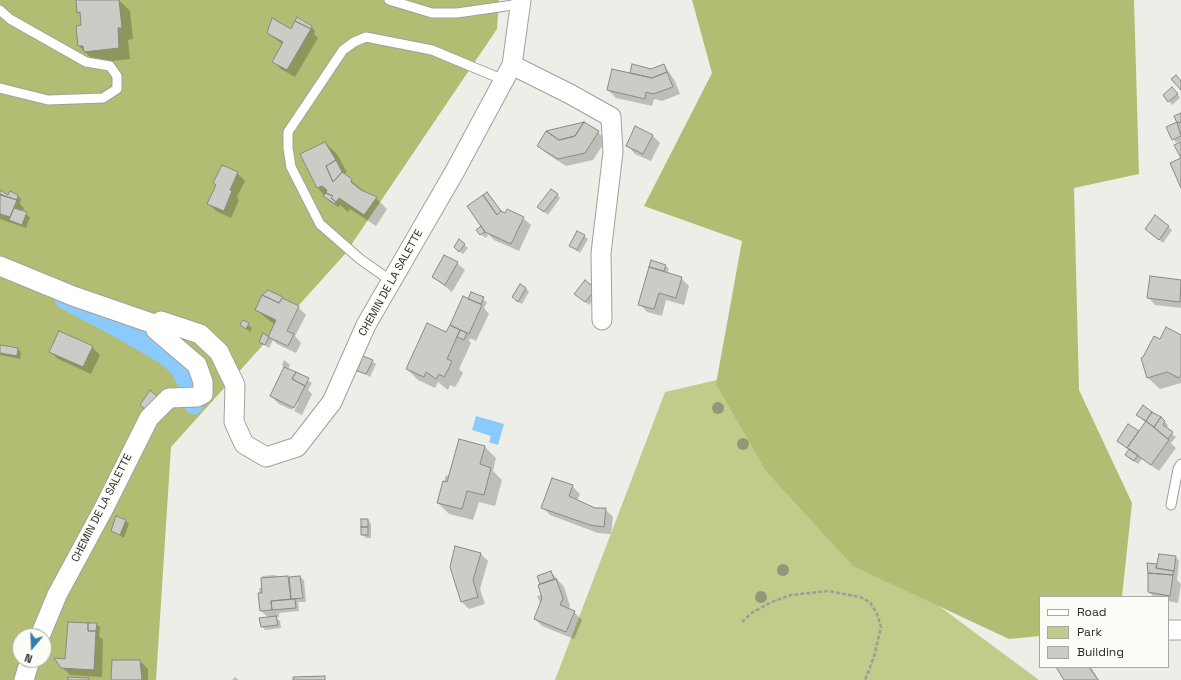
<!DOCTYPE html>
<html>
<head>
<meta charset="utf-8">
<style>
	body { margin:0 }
	#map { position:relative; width:1181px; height:680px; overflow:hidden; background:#edeee8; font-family:"Space Grotesk",sans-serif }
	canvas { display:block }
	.legend { position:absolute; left:1039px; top:596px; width:130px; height:72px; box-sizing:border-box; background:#fbfcf5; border:1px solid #a7a8a3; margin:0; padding:5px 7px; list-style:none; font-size:12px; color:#2a2a28 }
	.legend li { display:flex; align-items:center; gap:8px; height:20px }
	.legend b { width:20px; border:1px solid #a7a8a3 }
	.north { position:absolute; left:12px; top:628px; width:40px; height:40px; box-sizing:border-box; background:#fbfcf5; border:1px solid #a7a8a3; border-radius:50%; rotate:199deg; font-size:11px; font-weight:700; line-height:16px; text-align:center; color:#2a2a28 }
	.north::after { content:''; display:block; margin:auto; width:14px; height:18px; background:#327db1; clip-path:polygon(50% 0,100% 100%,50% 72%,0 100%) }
</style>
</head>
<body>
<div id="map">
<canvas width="1181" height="680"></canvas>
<ul class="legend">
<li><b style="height:5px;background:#fff"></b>Road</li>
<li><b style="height:11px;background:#c2cb8a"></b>Park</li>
<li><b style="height:11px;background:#cbccc6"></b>Building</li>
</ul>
<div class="north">N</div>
</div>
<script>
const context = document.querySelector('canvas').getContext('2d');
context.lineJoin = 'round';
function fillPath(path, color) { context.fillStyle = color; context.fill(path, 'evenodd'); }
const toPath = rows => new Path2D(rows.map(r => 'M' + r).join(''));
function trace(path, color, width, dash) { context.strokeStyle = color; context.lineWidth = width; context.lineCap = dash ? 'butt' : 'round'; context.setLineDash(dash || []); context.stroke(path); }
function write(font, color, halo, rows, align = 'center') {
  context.font = font + ' "Space Grotesk",sans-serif'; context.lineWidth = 3; context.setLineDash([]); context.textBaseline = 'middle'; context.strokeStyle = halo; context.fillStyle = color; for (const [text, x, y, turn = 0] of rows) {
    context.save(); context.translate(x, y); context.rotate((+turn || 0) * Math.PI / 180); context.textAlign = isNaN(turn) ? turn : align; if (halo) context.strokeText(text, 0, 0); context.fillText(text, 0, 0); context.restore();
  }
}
const green = toPath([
	[717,380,939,606,1039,680,555,680,665,392]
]);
const forest = toPath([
	[0,0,499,0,497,29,345,254,171,447,156,680,0,680],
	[20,636,44,636,44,660,20,660],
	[692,0,1134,0,1139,174,1074,188,1079,390,1132,503,1122,597,1040,597,1040,636,1009,639,853,566,766,471,716,384,742,241,644,206,712,73]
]);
const water = toPath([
	[476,416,504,424,498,445,489,442,491,436,472,430]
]);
const shadow = toPath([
	[77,0,119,0,130,11,133,39,128,40,130,59,96,63,79,46,82,26],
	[297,19,312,27,315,31,314,34,318,38,295,77,281,69,273,61,282,44,268,33,291,30],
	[664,65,675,81,680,94,662,101,654,99,652,106,616,98,608,90,633,74,631,72,651,70],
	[1176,92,1180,98,1172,105,1169,101],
	[1181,114,1181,141,1176,143,1167,127,1178,123,1176,116],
	[598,132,606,140,593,160,566,166,546,153,538,146],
	[652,135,660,143,651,161,635,154,628,146],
	[325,143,337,154,347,172,344,174,344,175,365,192,376,198,387,209,376,226,350,209,348,212,340,205,338,207,328,200,317,187],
	[237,173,245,181,237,197,239,200,231,218,216,211,209,204],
	[0,191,8,196,18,196,21,199,20,204,24,208,22,212,30,217,26,228,0,219],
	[487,193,503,213,523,218,531,225,519,251,494,240,486,232,488,236,485,238,478,230,482,226],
	[557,194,560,198,548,215,538,207],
	[1155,216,1172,230,1163,243,1150,232],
	[584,236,588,239,580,253,570,246],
	[459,241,468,248,463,254,458,250],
	[651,261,665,265,669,269,667,274,681,278,689,286,684,305,666,300,662,316,647,312,640,304],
	[457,263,465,270,452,292,433,277],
	[1151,277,1181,281,1181,308,1155,305,1148,297],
	[526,288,529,292,522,304,516,301],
	[472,293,487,302,484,308,489,314,476,341,470,338,469,341,471,343,459,369,463,373,459,381,455,387,450,385,448,390,438,382,435,388,418,380,407,369,447,333,463,298,469,300],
	[599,293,589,305,576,294],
	[282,298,298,307,306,315,295,336,301,343,296,353,277,344,273,340,269,348,260,342,269,338,275,325,256,310],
	[243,321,252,328,250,332,241,325],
	[1181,336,1181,383,1160,389,1148,378,1142,359,1160,341],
	[0,346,18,349,21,353,20,359,0,355],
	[92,347,100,355,91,374,58,359,50,351],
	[284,360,290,365,288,370,312,383,308,390,312,394,302,415,294,411,298,403,297,401,292,410,279,404,271,396,285,368,282,365],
	[372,361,376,364,370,377,359,370],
	[1137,415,1164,421,1168,425,1166,429,1176,437,1171,443,1176,448,1159,471,1142,459,1138,464,1130,459,1126,455,1130,450,1118,441,1139,433,1146,423],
	[485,447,496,458,493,471,502,480,495,506,479,502,473,520,449,514,438,503,446,475,450,477],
	[572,486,580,494,577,501,595,509,605,509,613,517,611,534,598,533,550,515,542,507],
	[368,520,371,524,371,538,366,538,362,534],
	[126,521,129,524,124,538,112,530],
	[456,547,481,554,488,561,480,589,485,604,469,609,462,602],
	[1176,557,1179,561,1177,580,1181,584,1178,603,1168,601,1168,597,1154,597,1149,592,1158,565],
	[551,572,564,587,570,606,569,610,574,612,582,620,574,639,542,626,535,619,541,604,537,596,541,595,544,598,541,583],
	[275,575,278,578,300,577,304,580,306,602,298,602,299,611,279,613,279,617,276,618,280,621,281,628,265,630,262,626,269,618,261,611,259,588,263,588,262,576],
	[96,624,100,627,99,636,103,640,102,677,70,675,62,667],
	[140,661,148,669,148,680,112,680],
	[1057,667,1091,667,1099,680,1065,680],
	[235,677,239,680,232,680]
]);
const canal = toPath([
	[64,299,124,331,163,354,179,367,188,385,194,405]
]);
const building = toPath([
	[76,0,119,0,122,28,118,28,119,48,84,52,83,46,78,46,76,26,81,25,80,12,77,13,76,0],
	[297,17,312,26,311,29,295,21,297,17],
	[272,18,291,29,295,21,311,29,287,70,272,62,283,42,267,33,272,18],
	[632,64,651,69,664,64,667,72,652,78,630,73,632,64],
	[612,69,652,78,667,72,673,87,653,94,646,92,645,99,607,90,612,69],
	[1176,75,1181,81,1181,90,1171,79,1176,75],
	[1172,87,1178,94,1168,102,1163,95,1172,87],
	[1181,113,1181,122,1177,123,1174,116,1181,113],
	[584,122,575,136,559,140,546,131,584,122],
	[584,122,599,131,585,153,558,159,537,146,546,131,559,140,575,136,584,122],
	[1177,122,1181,136,1172,140,1166,127,1177,122],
	[635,126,653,135,643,154,626,146,635,126],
	[325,142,336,160,326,166,333,182,342,172,352,179,351,182,361,190,377,197,364,215,339,198,336,202,331,198,333,196,326,193,327,190,322,186,317,188,300,154,325,142],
	[1181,142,1181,158,1174,145,1181,142],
	[1181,158,1181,188,1170,163,1181,158],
	[336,160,342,172,333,182,326,166,336,160],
	[222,165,238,172,230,190,232,191,224,211,207,204,216,185,213,183,222,165],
	[551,189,558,194,544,212,537,207,551,189],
	[0,190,8,195,10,191,18,195,17,200,0,195,0,190],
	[487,192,501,211,497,215,483,195,487,192],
	[326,193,333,196,331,198,336,202,335,204,323,196,326,193],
	[0,194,17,200,10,217,0,214,0,194],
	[483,195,497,215,501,211,505,213,507,209,524,217,511,244,485,232,467,206,483,195],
	[14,208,27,212,22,225,9,220,14,208],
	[1155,215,1169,226,1159,240,1145,229,1155,215],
	[481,226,485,232,480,235,476,230,481,226],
	[577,231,585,235,577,250,569,246,577,231],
	[459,239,465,244,459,252,454,247,459,239],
	[444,255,458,262,445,285,432,277,444,255],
	[651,260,666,265,664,271,649,267,651,260],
	[649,267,682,277,676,298,659,293,654,309,638,305,649,267],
	[1150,276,1181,280,1180,302,1147,298,1150,276],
	[585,280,596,289,585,302,574,294,585,280],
	[520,284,526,288,518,302,512,297,520,284],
	[268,290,283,297,279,303,262,295,268,290],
	[471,292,484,297,481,304,468,299,471,292],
	[262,295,279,303,282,298,299,306,287,331,294,334,288,346,268,337,276,320,255,310,262,295],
	[463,296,482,305,469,334,450,325,463,296],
	[243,320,249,323,246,329,240,325,243,320],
	[427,323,446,332,450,325,460,330,447,359,452,361,448,370,444,377,439,374,436,379,426,372,424,377,406,369,427,323],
	[1166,327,1181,335,1181,375,1179,378,1167,372,1147,378,1141,358,1143,357,1154,336,1160,339,1166,327],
	[460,330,467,333,464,340,457,337,460,330],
	[59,331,93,346,83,367,49,352,59,331],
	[263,333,269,337,265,345,259,342,263,333],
	[0,345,18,348,17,356,0,353,0,345],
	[363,356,373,360,366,374,357,371,363,356],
	[284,367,296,372,292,379,305,386,294,408,270,396,284,367],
	[296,372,309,378,305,386,292,379,296,372],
	[150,390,157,396,146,410,140,405,150,390],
	[1143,405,1152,412,1146,421,1136,415,1143,405],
	[1152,412,1161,417,1154,427,1146,421,1152,412],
	[1161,417,1165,421,1163,425,1173,432,1168,439,1154,427,1161,417],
	[1146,421,1169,440,1151,465,1127,448,1146,421],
	[1128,424,1139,431,1127,448,1117,441,1128,424],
	[459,439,485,446,480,464,491,468,484,495,467,491,462,509,437,503,443,481,447,482,459,439],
	[1129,449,1138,455,1134,461,1125,455,1129,449],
	[552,478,573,485,569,496,595,508,606,508,604,527,590,525,541,508,552,478],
	[116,516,126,520,120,535,111,531,116,516],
	[361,519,368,519,368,527,361,527,361,519],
	[361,527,368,527,368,535,361,535,361,527],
	[455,546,481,553,473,580,478,597,461,602,450,567,455,546],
	[1159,554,1176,556,1174,571,1156,568,1159,554],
	[1147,563,1157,564,1156,568,1174,571,1173,575,1148,573,1147,563],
	[551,571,554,579,540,584,537,576,551,571],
	[1148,573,1173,575,1170,596,1148,592,1148,573],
	[288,576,291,599,271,601,272,610,260,611,258,593,262,593,261,578,288,576],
	[300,576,303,598,291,599,289,577,300,576],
	[556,579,563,598,560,605,575,611,566,632,534,619,542,598,538,585,556,579],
	[295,599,296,608,272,610,271,601,295,599],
	[276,616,278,625,261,627,259,618,276,616],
	[68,622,88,623,88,631,96,631,94,670,61,668,54,658,65,659,68,622],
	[88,623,97,623,96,631,88,631,88,623],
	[112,660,140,660,142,680,111,680,112,660],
	[1056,667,1089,667,1098,680,1064,680,1056,667],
	[325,676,325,680,293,680,293,677,325,676],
	[68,677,89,678,89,680,68,680,68,677]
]);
const path = toPath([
	[742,622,753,612,774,601,791,595,828,591,860,597,870,602,877,614,881,627,874,657,865,680]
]);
const service = toPath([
	[389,0,432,13,457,13,520,4],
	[0,10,10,19,86,62,110,66,117,76,117,89,103,98,48,100,0,88],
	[391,281,360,259,320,224,291,167,288,148,288,132,343,50,354,42,366,37,432,50,504,80],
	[1171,505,1178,469,1181,464]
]);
const minor = toPath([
	[512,65,570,94,611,117,613,152,601,253,602,320],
	[0,266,73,296,157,325],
	[1168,630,1181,630],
	[40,636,57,595,104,508,149,418,169,398,197,397,203,394,203,382,197,365,156,330,157,325,161,321,200,334,219,352,235,385,234,422,244,444,266,457,297,447,332,402,366,325,455,171,512,65,521,0],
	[24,680,30,660]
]);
const trees = [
	[718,408],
	[743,444],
	[783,570],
	[761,597]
];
const streetNames = [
	["CHEMIN DE LA SALETTE",391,283,-61],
	["CHEMIN DE LA SALETTE",102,508,-63]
];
fillPath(green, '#c2cb8a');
fillPath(forest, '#b2bc73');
fillPath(water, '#8acafc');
fillPath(shadow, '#0003');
trace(canal, '#8acafc', 19);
fillPath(building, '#cbccc6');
trace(building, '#898a84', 1);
trace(service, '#a0a19b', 11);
trace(minor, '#a0a19b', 21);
trace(path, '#9d9e99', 2.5, [4, 2]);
trace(service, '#fff', 9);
trace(minor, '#fff', 19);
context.fillStyle = '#949777';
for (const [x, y] of trees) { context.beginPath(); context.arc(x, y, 6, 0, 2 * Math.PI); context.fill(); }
write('11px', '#2a2a28', '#fbfcf5', streetNames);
</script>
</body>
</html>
